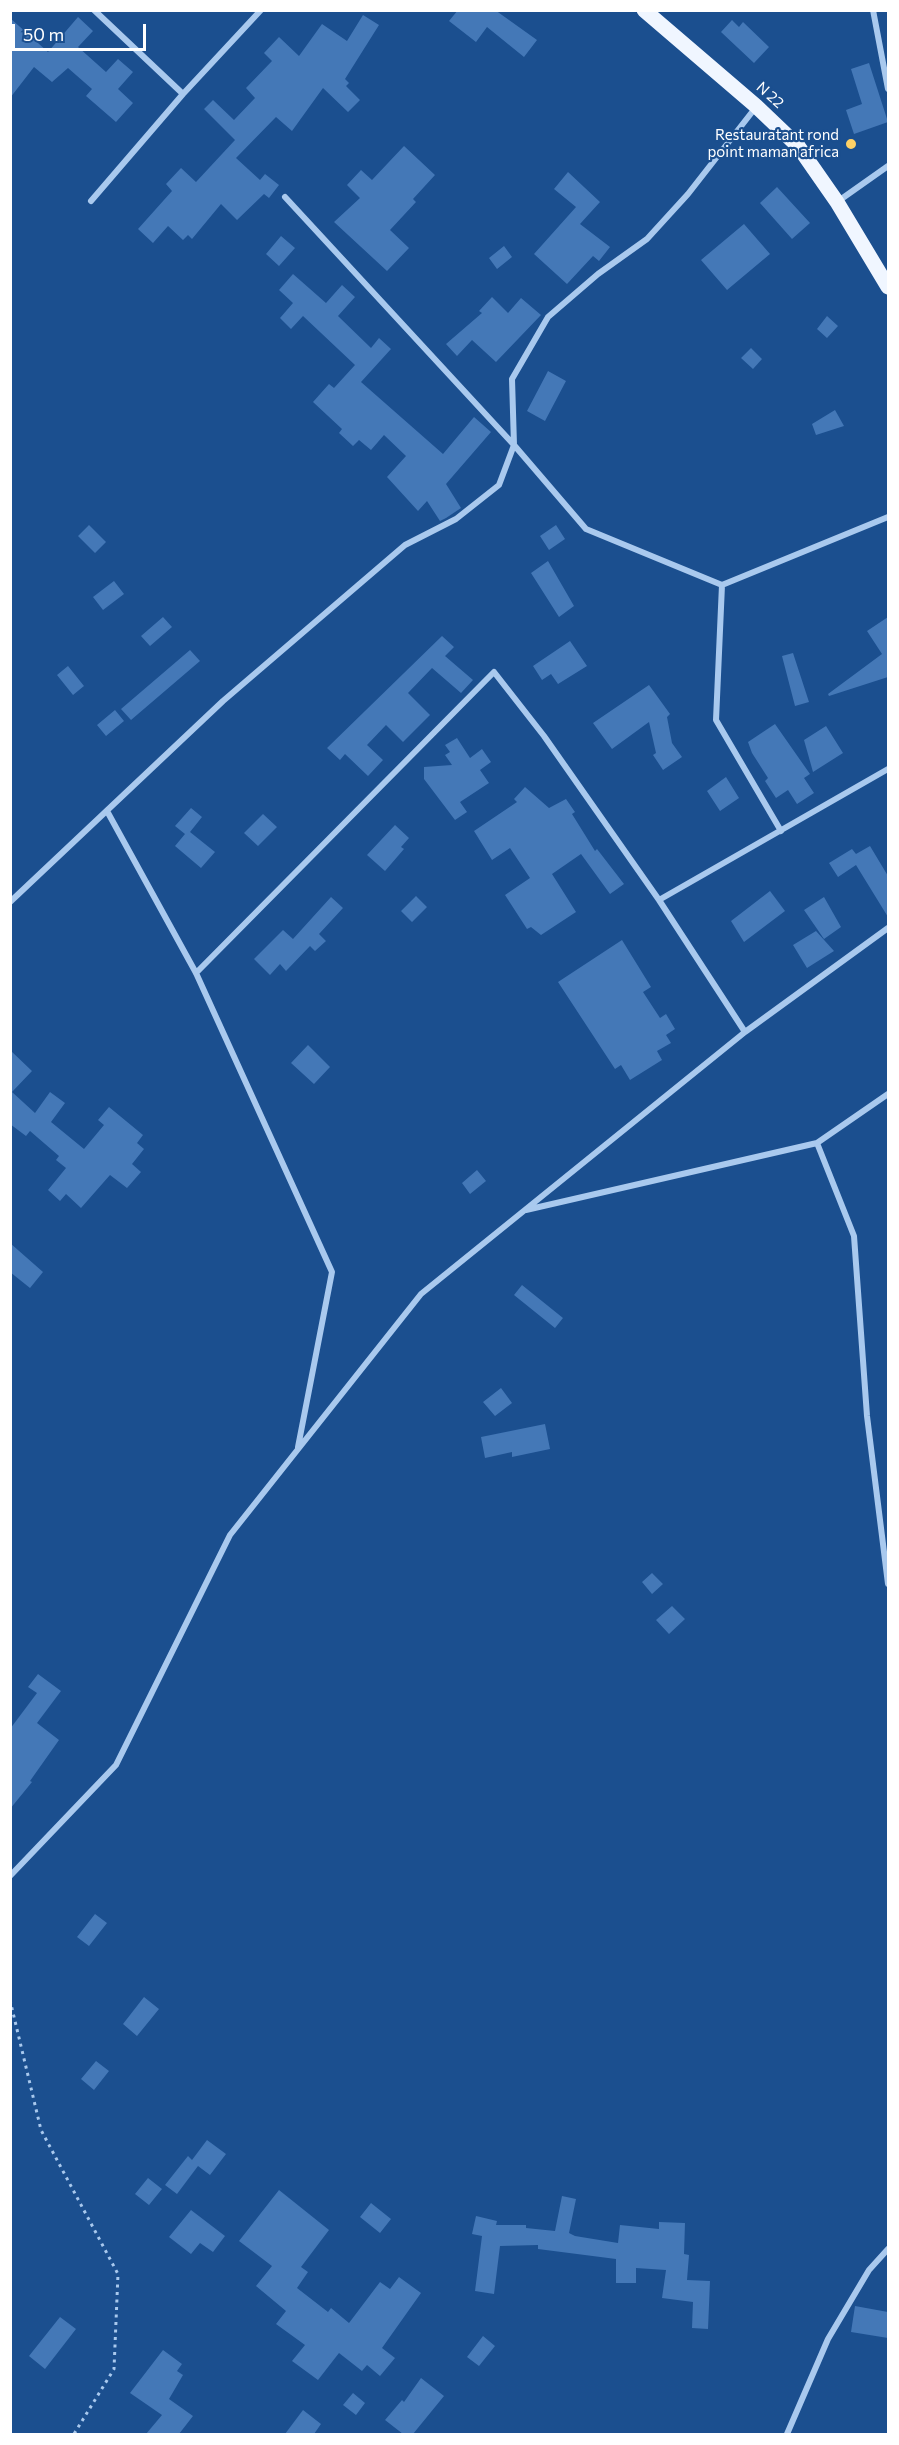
<!DOCTYPE html>
<html>
<head>
<meta charset="utf-8">
<style>
	body { margin:0 }
	#map { position:relative; width:899px; height:2445px; overflow:hidden; background:#1b4f8f; font-family:Commissioner,sans-serif }
	canvas { display:block }
	.frame { position:absolute; inset:0; border:12px solid #fff; pointer-events:none }
	.scale { position:absolute; left:12px; top:24px; width:134px; height:27px; box-sizing:border-box; border:3px solid #fff; border-top:0; padding-left:8px; font-size:18px; line-height:21px; white-space:nowrap; color:#fff; -webkit-text-stroke:4px #1b4f8f; paint-order:stroke }
</style>
</head>
<body>
<div id="map">
<canvas width="899" height="2445"></canvas>
<div class="frame"></div>
<div class="scale">50 m</div>
</div>
<script>
const context = document.querySelector('canvas').getContext('2d');
context.lineJoin = 'round';
function fillPath(path, color) { context.fillStyle = color; context.fill(path, 'evenodd'); }
const toPath = rows => new Path2D(rows.map(r => 'M' + r).join(''));
function trace(path, color, width, dash) { context.strokeStyle = color; context.lineWidth = width; context.lineCap = dash ? 'butt' : 'round'; context.setLineDash(dash || []); context.stroke(path); }
function write(font, color, halo, rows, align = 'center') {
  context.font = font + ' Commissioner,sans-serif'; context.lineWidth = 4.5; context.setLineDash([]); context.textBaseline = 'middle'; context.strokeStyle = halo; context.fillStyle = color; for (const [text, x, y, turn = 0] of rows) {
    context.save(); context.translate(x, y); context.rotate((+turn || 0) * Math.PI / 180); context.textAlign = isNaN(turn) ? turn : align; if (halo) context.strokeText(text, 0, 0); context.fillText(text, 0, 0); context.restore();
  }
}
const building = toPath([
	[458,10,495,10,537,40,524,57,487,27,476,42,449,21],
	[363,15,379,25,345,79,349,83,346,86,360,100,348,112,323,88,292,131,276,117,236,158,260,180,265,174,279,185,269,198,264,194,237,220,221,204,192,239,188,235,183,240,168,226,153,243,138,229,172,191,166,184,181,168,196,182,235,140,204,109,213,100,234,120,255,98,246,88,272,61,264,53,279,37,299,56,322,24,347,41],
	[78,17,93,31,78,47,106,72,118,59,133,72,118,89,133,103,116,122,86,96,92,89,68,68,52,82,34,67,10,98,10,18,48,52],
	[732,20,739,27,743,22,769,47,754,63,721,32],
	[869,63,888,122,854,134,846,110,862,104,851,69],
	[404,146,435,175,413,199,416,202,390,230,409,248,387,271,334,222,360,198,347,185,361,170,372,180],
	[568,172,600,202,580,224,610,247,599,261,593,256,567,284,534,254,576,207,554,189],
	[777,187,810,223,792,239,760,203],
	[744,224,770,254,727,290,701,260],
	[281,236,295,248,279,266,266,254],
	[504,246,512,257,497,269,489,258],
	[293,274,326,303,342,285,355,297,338,316,371,348,379,338,391,349,361,382,443,454,474,417,491,432,446,484,461,508,446,518,440,521,427,501,418,511,387,477,406,456,384,435,371,450,359,440,353,446,339,433,342,429,313,402,329,384,334,388,355,365,303,316,291,329,280,318,293,303,279,290],
	[492,297,508,313,521,298,541,315,496,362,472,340,457,356,446,344,482,313,479,311],
	[827,316,838,326,827,338,817,329],
	[751,348,762,359,753,369,741,358],
	[548,371,566,381,545,421,527,411],
	[835,410,844,426,816,435,812,424],
	[89,525,106,542,95,553,78,536],
	[556,525,565,539,549,550,540,536],
	[548,561,574,606,559,617,531,573],
	[114,581,124,594,103,610,93,597],
	[163,617,172,627,150,646,141,636],
	[888,617,888,677,829,696,828,694,882,654,867,631],
	[442,636,454,647,445,656,473,680,461,693,432,668,408,693,430,715,403,742,386,725,367,745,383,760,368,776,345,754,340,760,327,748],
	[570,641,587,666,558,684,551,674,542,680,533,666],
	[190,650,200,661,131,720,121,709],
	[793,653,809,702,795,706,782,656],
	[68,666,84,686,73,695,57,675],
	[649,685,670,714,667,717,672,743,682,757,663,770,653,755,656,753,649,722,612,749,593,723],
	[115,710,124,721,106,736,97,725],
	[775,724,810,774,804,778,814,793,797,804,788,790,776,798,765,781,768,778,752,753,748,742],
	[826,726,843,753,813,772,804,740],
	[457,738,470,758,482,749,491,762,480,770,489,783,460,802,467,812,455,820,424,779,424,767,452,765,445,755,450,752,445,745],
	[726,777,739,798,720,811,707,791],
	[525,787,549,808,566,799,575,812,572,814,595,851,597,849,624,884,610,894,581,854,552,874,576,912,541,935,531,927,527,929,505,895,530,878,510,848,492,860,474,831,517,802,514,799],
	[191,808,202,817,190,832,215,852,201,868,175,846,185,834,175,826],
	[263,814,277,827,258,846,244,833],
	[395,825,409,838,401,847,404,849,385,871,367,855],
	[870,846,888,876,888,917,856,865,838,877,829,863,852,849,856,854],
	[770,891,785,911,744,942,731,921],
	[416,896,427,907,412,922,401,911],
	[331,897,343,908,319,934,326,941,315,951,310,946,286,971,280,964,270,975,254,959,283,930,293,939],
	[824,897,841,927,824,939,804,910],
	[816,931,834,951,807,968,793,945],
	[622,940,651,987,643,992,660,1018,666,1014,675,1029,666,1035,671,1043,657,1051,662,1060,630,1080,621,1065,615,1069,558,982],
	[308,1045,330,1067,314,1084,291,1063],
	[10,1050,32,1071,12,1092,35,1113,50,1092,65,1103,51,1122,84,1149,104,1125,98,1120,109,1107,143,1135,137,1143,144,1149,132,1164,141,1172,127,1188,110,1175,81,1208,66,1194,60,1201,48,1190,66,1168,56,1160,59,1156,30,1131,26,1136,10,1124],
	[477,1170,486,1181,470,1194,462,1183],
	[10,1243,43,1272,30,1288,10,1272],
	[522,1285,563,1318,555,1328,514,1295],
	[501,1388,512,1403,495,1416,483,1402],
	[545,1424,550,1449,512,1457,512,1452,485,1458,481,1437],
	[652,1573,663,1584,652,1594,642,1582],
	[672,1606,685,1619,669,1634,656,1620],
	[38,1674,61,1691,37,1723,59,1740,30,1781,32,1782,10,1809,10,1729,37,1693,28,1687],
	[95,1914,107,1923,89,1946,77,1937],
	[144,1997,159,2009,137,2036,123,2024],
	[96,2061,109,2071,94,2090,81,2079],
	[207,2140,226,2154,210,2175,198,2166,177,2194,165,2185,188,2156,192,2160],
	[148,2178,162,2189,149,2205,135,2194],
	[279,2190,329,2230,301,2267,308,2272,297,2288,328,2312,331,2308,349,2323,380,2282,390,2289,399,2277,421,2293,382,2348,395,2358,380,2376,367,2365,362,2371,339,2353,318,2380,292,2361,305,2345,276,2324,286,2311,256,2286,272,2266,239,2241],
	[562,2196,576,2199,569,2233,575,2236,618,2243,620,2225,659,2229,659,2222,685,2223,684,2254,689,2255,687,2280,710,2281,708,2329,692,2328,693,2302,662,2298,666,2270,636,2268,636,2283,616,2283,616,2259,538,2249,538,2245,500,2246,494,2294,475,2291,482,2236,472,2234,476,2216,497,2221,496,2225,526,2225,526,2228,555,2231],
	[371,2203,391,2219,380,2233,360,2217],
	[191,2210,225,2236,213,2252,200,2243,191,2254,169,2237],
	[855,2306,888,2312,888,2338,851,2332],
	[60,2317,76,2329,45,2369,29,2356],
	[483,2336,495,2346,479,2366,467,2357],
	[163,2350,182,2364,177,2371,183,2375,169,2399,193,2416,179,2434,146,2434,162,2415,130,2393],
	[421,2378,444,2396,413,2434,403,2434,385,2420,402,2400,404,2402],
	[353,2393,365,2403,356,2415,343,2405],
	[303,2410,321,2424,314,2434,285,2434]
]);
const path = toPath([
	[10,2000,41,2130,118,2274,114,2369,74,2434]
]);
const street = toPath([
	[94,10,183,94],
	[873,10,888,89],
	[285,197,514,445,586,529,722,585],
	[91,201,183,94,261,10],
	[837,202,888,166],
	[107,811,196,973,332,1272,298,1447],
	[781,831,716,720,722,585,888,517],
	[659,900,888,769],
	[10,902,223,701,405,545,456,519,499,485,514,445,512,379,548,317,598,274,647,239,688,194,756,107],
	[196,973,494,672,544,736,659,900,745,1032],
	[817,1143,854,1236,867,1416,888,1584],
	[526,1210,817,1143,888,1094],
	[10,1876,116,1765,230,1535,421,1294,745,1032,888,928],
	[787,2434,828,2339,869,2270,888,2249]
]);
const primary = toPath([
	[644,10,756,106,798,146,837,202,888,287]
]);
const markers = [
	[851,144,6,"#ffd166"]
];
const streetNames = [
	["N 22",770,95,42]
];
const poiNames = [
	["Restauratant rond",839,135],
	["point maman africa",839,152]
];
fillPath(building, '#4478b7');
trace(path, '#a9c9ee', 3, [3, 4.5]);
trace(street, '#a9c9ee', 6);
trace(primary, '#f0f6ff', 15);
for (const [x, y, r, color] of markers) { const dot = new Path2D(); dot.arc(x, y, r, 0, 2 * Math.PI); context.fillStyle = color; context.fill(dot); trace(dot, '#1b4f8f', 2); }
write('15px', '#fff', '#1b4f8f', streetNames);
write('15px', '#fff', '#1b4f8f', poiNames, 'right');
</script>
</body>
</html>
